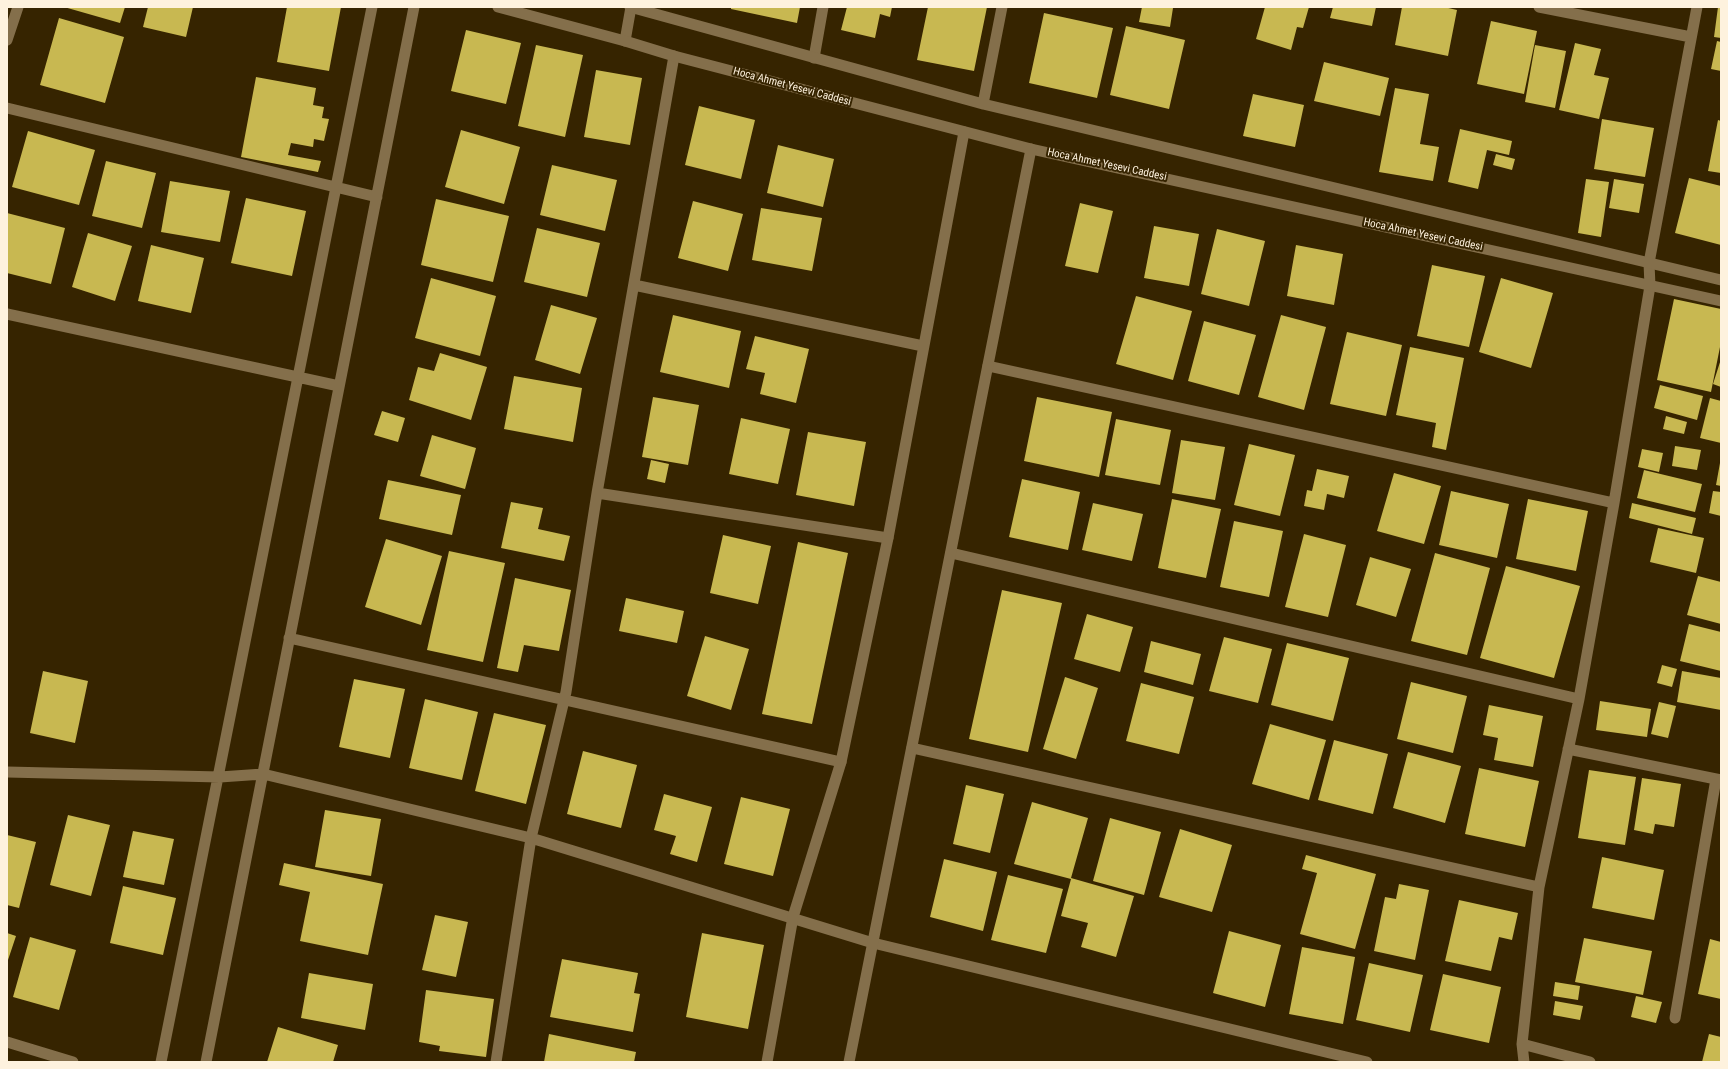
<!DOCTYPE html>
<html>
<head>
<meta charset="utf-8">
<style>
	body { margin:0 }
	#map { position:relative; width:1728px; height:1069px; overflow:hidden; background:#362400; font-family:"Roboto Condensed",sans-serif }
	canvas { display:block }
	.frame { position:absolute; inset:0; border:8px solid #fef2de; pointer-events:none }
</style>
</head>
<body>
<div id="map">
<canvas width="1728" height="1069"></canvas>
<div class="frame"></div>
</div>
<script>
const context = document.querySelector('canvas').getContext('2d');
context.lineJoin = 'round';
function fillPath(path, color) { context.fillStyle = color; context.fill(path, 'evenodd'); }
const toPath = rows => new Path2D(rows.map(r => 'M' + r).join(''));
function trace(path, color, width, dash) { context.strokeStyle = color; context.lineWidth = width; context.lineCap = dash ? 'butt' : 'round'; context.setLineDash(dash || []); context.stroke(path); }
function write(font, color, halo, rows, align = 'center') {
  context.font = font + ' "Roboto Condensed",sans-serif'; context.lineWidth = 4; context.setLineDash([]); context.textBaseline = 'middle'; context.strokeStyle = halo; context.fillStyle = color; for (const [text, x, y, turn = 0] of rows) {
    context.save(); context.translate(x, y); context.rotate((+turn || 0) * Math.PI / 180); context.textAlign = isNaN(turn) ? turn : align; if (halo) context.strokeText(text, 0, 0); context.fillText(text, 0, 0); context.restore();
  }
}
const building = toPath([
	[64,7,125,7,120,23],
	[148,7,193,7,186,37,143,27],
	[287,7,341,7,329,71,277,62],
	[731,7,800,7,797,23,731,9],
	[847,7,892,7,890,17,880,14,875,38,841,30],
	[928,7,987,7,974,71,917,60],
	[1142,7,1173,8,1170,27,1139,22],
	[1265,7,1309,7,1303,28,1297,27,1291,50,1256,39],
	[1333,7,1376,7,1372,26,1330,18],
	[1402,7,1444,7,1457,10,1448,56,1395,45],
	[1718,7,1721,7,1721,38,1714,37],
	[1044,13,1113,28,1097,98,1029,83],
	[59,18,124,37,105,103,40,85],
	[1491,21,1537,31,1524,94,1477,84],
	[1126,26,1185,40,1169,109,1110,95],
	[466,30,521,43,506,104,451,91],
	[1717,41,1721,42,1721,71,1711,69],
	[1575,43,1601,49,1594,75,1609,78,1599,119,1559,110],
	[536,45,583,55,565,137,518,126],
	[1535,45,1566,51,1555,108,1525,102],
	[1324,62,1389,78,1380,116,1314,101],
	[596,70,642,78,630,145,584,137],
	[256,77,316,88,313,105,324,107,322,118,329,119,324,141,314,139,313,147,291,143,288,155,321,161,318,172,241,157],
	[1395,88,1429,94,1420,144,1439,147,1433,181,1379,172],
	[1253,94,1304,105,1295,147,1243,136],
	[699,106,755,120,741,179,685,165],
	[1602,119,1654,128,1645,177,1594,169],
	[1718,120,1721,121,1721,173,1708,171],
	[1460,129,1512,141,1509,155,1487,150,1478,189,1448,182],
	[461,130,520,147,504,204,445,187],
	[28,131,95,150,79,205,12,187],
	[778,145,834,159,823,207,767,193],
	[1496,154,1515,159,1512,170,1493,165],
	[106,161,156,173,142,228,92,216],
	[552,165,617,180,605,231,540,215],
	[1689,178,1721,186,1721,245,1675,233],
	[1586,179,1609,182,1601,237,1578,233],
	[1614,179,1644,184,1639,213,1609,208],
	[170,181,230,191,220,242,161,232],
	[246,198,306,211,292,276,231,263],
	[436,199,509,216,493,282,421,265],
	[693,201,743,214,728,271,678,258],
	[1080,203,1113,211,1098,273,1065,266],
	[761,208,822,218,812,271,752,260],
	[7,213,65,228,51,284,7,273],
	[1154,226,1199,234,1189,286,1144,278],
	[537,228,600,243,587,297,524,282],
	[1217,229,1265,241,1249,306,1201,294],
	[88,233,132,246,115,301,72,287],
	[151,245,204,258,191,313,138,301],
	[1296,245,1343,254,1334,305,1287,296],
	[1432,265,1485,276,1469,347,1417,336],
	[431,278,496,296,480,356,415,338],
	[1501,278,1553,293,1531,368,1479,352],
	[1136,296,1192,311,1173,380,1116,364],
	[1674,299,1721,309,1721,342,1711,392,1657,380],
	[551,305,597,318,580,374,535,360],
	[673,315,741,331,729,388,660,372],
	[1281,315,1326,327,1304,410,1258,397],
	[1204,321,1256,335,1239,395,1188,381],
	[1347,332,1402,345,1386,416,1330,404],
	[755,336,809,349,796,403,760,394,765,373,746,369],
	[1410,347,1464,358,1446,450,1432,447,1436,423,1396,415],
	[440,353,487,367,471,420,409,400,418,367,434,371],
	[1721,359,1721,387,1713,384],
	[514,376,582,388,573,442,504,429],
	[1660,385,1703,396,1697,420,1654,408],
	[653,397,699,405,688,465,642,457],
	[1037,397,1112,412,1099,477,1024,461],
	[1710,398,1721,401,1721,443,1700,438],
	[382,411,405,418,398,442,374,435],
	[1666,416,1687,422,1684,434,1663,429],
	[741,418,790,429,778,484,729,474],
	[1116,419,1171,430,1160,485,1105,475],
	[808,432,866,442,854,506,796,495],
	[432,435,476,448,465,489,420,476],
	[1181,440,1225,447,1215,500,1172,493],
	[1249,444,1295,455,1280,516,1234,505],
	[1675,446,1701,450,1697,470,1672,466],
	[1642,449,1663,453,1659,472,1638,467],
	[651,460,669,464,665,483,647,479],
	[1720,463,1721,463,1721,486,1716,485],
	[1317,469,1349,476,1344,498,1327,494,1324,510,1304,506,1307,490,1312,491],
	[1644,470,1702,484,1695,512,1637,498],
	[1394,473,1441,486,1424,544,1377,531],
	[1022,479,1080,492,1068,550,1009,537],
	[388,480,461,495,452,535,379,519],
	[1451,491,1509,504,1497,558,1439,545],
	[1713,491,1721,492,1721,516,1709,513],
	[1172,499,1221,509,1206,578,1158,568],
	[1528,499,1588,511,1576,571,1516,559],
	[511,502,543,508,538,529,570,536,564,561,501,548],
	[1093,503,1143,514,1132,561,1082,550],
	[1632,503,1696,518,1692,534,1629,518],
	[1234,521,1283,531,1269,597,1220,587],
	[1658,528,1704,538,1696,573,1650,562],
	[1304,534,1346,545,1328,617,1285,607],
	[723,535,771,546,758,604,710,593],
	[386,539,442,556,421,625,365,607],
	[798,542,848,553,812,724,762,714],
	[449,551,505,563,483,662,427,650],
	[1435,553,1490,568,1467,655,1411,641],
	[1370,557,1411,569,1396,617,1356,605],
	[1506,566,1580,586,1554,678,1480,658],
	[1698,576,1721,582,1721,624,1687,615],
	[515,578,571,590,559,651,524,645,518,672,497,668],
	[1002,590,1062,603,1028,752,969,739],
	[626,598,684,611,677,643,619,631],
	[1087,614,1133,627,1120,672,1074,659],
	[1689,624,1721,632,1721,671,1680,661],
	[705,636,749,649,731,710,687,696],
	[1224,637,1272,649,1258,703,1209,691],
	[1151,641,1201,654,1193,685,1144,672],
	[1287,643,1349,658,1333,721,1271,705],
	[1662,665,1677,669,1672,687,1657,683],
	[43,671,88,681,75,743,30,733],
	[1682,671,1721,678,1721,710,1677,702],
	[1065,677,1098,688,1076,759,1043,749],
	[354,679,405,689,390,758,339,747],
	[1411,682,1467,696,1453,753,1397,739],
	[1141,683,1194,697,1179,754,1126,741],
	[425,699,478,712,462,780,409,768],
	[1600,701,1651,709,1647,737,1596,730],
	[1659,702,1676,706,1668,738,1651,734],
	[1489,705,1543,716,1533,767,1494,760,1498,738,1483,735],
	[494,713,546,725,526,804,475,791],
	[1270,724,1326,740,1309,800,1252,784],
	[1334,740,1388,754,1373,814,1318,800],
	[583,751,637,765,621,828,567,814],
	[1408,752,1461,766,1445,823,1393,808],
	[1479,768,1539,781,1525,847,1465,834],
	[1589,770,1636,777,1625,845,1578,838],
	[1642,778,1681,784,1674,827,1655,824,1653,834,1634,830],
	[966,785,1004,794,990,853,953,844],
	[664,794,712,807,697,862,670,854,676,836,654,830],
	[741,797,790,809,773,876,724,864],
	[1032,802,1088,818,1071,878,1134,896,1116,957,1081,947,1088,923,1061,916,1071,879,1014,864],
	[325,810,381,819,371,876,315,867],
	[68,815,110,825,91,896,50,885],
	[1110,818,1161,832,1144,895,1093,881],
	[1180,829,1232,845,1212,912,1159,897],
	[133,831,174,839,164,885,123,877],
	[7,835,36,842,19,908,7,905],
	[1306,855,1376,874,1355,949,1300,934,1317,873,1302,869],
	[1602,857,1664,870,1654,920,1592,908],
	[944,859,997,872,983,931,930,917],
	[284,863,383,884,368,955,300,941,310,892,279,885],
	[1008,875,1063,889,1046,953,991,940],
	[1399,884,1429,890,1415,960,1374,951,1385,897,1396,899],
	[123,886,176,898,163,955,110,943],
	[1459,900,1518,913,1512,940,1499,937,1491,971,1445,961],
	[435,915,468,922,456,977,422,970],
	[1229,931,1281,945,1265,1007,1213,993],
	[7,933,16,936,7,963],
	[702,933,764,945,748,1029,686,1017],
	[30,937,76,950,59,1010,13,997],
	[1584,938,1652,951,1643,995,1575,982],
	[1710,939,1721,942,1721,999,1698,994],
	[1302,947,1355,957,1343,1024,1289,1014],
	[562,959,638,973,634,993,640,994,633,1032,550,1017],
	[1369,963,1423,975,1410,1032,1356,1020],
	[309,973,373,984,365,1030,301,1018],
	[1443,974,1501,987,1489,1043,1430,1030],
	[1555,982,1580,986,1578,1000,1553,996],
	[426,990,494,999,486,1057,439,1051,440,1046,419,1042],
	[1636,996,1662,1002,1656,1023,1631,1017],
	[1555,1001,1583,1006,1580,1020,1553,1015],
	[278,1027,338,1045,333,1062,267,1062],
	[549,1034,636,1052,634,1062,544,1062],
	[1709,1034,1721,1037,1721,1062,1702,1062]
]);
const minor = toPath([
	[1539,7,1691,37],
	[7,40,18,7],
	[625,41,631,7],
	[814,58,823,7],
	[7,108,377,197],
	[634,285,923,346],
	[7,314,339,386],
	[988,366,1614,503],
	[597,493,888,538],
	[951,553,1579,699],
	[289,638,841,762],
	[912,748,1539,887],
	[1568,749,1721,780],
	[7,772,220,777,263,774,531,838,873,943,1367,1062],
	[1675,1018,1716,779],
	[7,1042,73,1062],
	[1522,1044,1590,1062],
	[161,1062,372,7],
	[206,1062,414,7],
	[496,1062,531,838,566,692,597,493,674,56],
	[1524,1062,1522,1044,1539,887,1579,699,1614,503,1650,286,1649,263,1697,7]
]);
const tertiary = toPath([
	[498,7,625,41,674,56,1031,149,1721,301],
	[630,7,983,104,1721,280],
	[983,104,1002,7]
]);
const secondary = toPath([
	[767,1062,793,917,841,762,888,538,964,132],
	[849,1062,1031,149]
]);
const streetNames = [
	["Hoca Ahmet Yesevi Caddesi",792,87,15],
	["Hoca Ahmet Yesevi Caddesi",1107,165,12],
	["Hoca Ahmet Yesevi Caddesi",1423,235,12]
];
fillPath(building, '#c8b851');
trace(minor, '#846f4b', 11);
trace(tertiary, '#846f4b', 11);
trace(secondary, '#846f4b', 11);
write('11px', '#fef2de', '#362400', streetNames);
</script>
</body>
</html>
